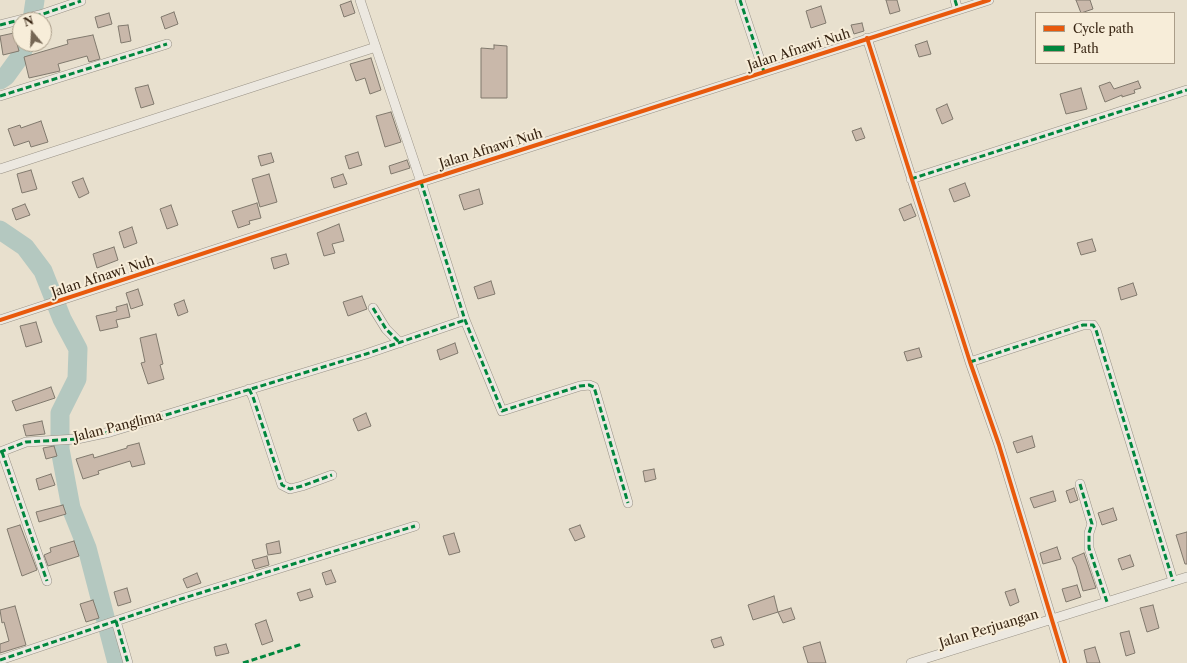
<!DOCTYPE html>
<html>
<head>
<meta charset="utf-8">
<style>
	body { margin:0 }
	#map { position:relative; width:1187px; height:663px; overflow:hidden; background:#e8e0ce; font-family:"Libre Caslon Text",serif }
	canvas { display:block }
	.legend { position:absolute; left:1035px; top:12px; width:140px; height:52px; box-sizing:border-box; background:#f7edd9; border:1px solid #aa9d89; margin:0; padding:5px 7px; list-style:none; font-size:12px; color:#372412 }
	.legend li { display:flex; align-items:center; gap:8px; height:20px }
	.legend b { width:20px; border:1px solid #aa9d89 }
	.north { position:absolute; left:12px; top:12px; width:40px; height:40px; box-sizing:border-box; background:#f7edd9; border:1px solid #aa9d89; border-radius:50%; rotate:342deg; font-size:11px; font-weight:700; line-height:16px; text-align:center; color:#372412 }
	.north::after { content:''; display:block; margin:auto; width:14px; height:18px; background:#756654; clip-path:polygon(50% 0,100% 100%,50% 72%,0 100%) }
</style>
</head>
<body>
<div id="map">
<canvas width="1187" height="663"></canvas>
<ul class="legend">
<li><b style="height:5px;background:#e8590c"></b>Cycle path</li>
<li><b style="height:5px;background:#00873e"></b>Path</li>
</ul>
<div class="north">N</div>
</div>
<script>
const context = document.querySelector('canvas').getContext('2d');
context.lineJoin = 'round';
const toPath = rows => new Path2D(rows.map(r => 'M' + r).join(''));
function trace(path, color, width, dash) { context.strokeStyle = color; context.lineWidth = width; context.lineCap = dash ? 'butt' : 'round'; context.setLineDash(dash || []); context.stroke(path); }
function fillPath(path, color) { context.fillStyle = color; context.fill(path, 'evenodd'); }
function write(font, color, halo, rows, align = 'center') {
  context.font = font + ' "Libre Caslon Text",serif'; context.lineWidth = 4; context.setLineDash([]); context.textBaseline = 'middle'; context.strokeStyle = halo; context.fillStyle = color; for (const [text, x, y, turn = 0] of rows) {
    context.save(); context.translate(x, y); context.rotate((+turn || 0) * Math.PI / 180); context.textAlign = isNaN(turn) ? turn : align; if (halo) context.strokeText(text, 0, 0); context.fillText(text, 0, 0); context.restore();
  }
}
const river = toPath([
	[32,20,35,0],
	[0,80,6,76,19,58,26,44],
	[0,230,25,247,43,271,62,319,78,349,77,379,60,413,60,449,71,508,87,548,117,663]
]);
const building = toPath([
	[886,0,897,0,900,11,890,14,886,0],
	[1076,0,1090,0,1093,9,1081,13,1076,0],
	[351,1,355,13,344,17,340,5,351,1],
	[821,6,826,23,811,28,806,11,821,6],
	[174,12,178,24,165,29,161,17,174,12],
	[109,13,112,24,98,28,95,17,109,13],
	[862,23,864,31,854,34,851,25,862,23],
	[128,25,131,41,121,43,118,26,128,25],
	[14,33,19,51,3,55,0,36,14,33],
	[93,35,100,59,89,62,87,56,58,64,60,71,29,78,24,57,68,44,67,40,93,35],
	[927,41,931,54,919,57,915,45,927,41],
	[494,45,507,46,507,98,481,98,481,48,494,49,494,45],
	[371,58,381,90,370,94,365,78,356,81,350,64,371,58],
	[1138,81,1141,88,1134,90,1135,93,1122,97,1122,95,1105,102,1099,86,1110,82,1114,89,1138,81],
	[148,85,154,104,141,108,135,88,148,85],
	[1081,88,1087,109,1066,114,1060,94,1081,88],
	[947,104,953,119,942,124,936,109,947,104],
	[391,112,401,142,385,147,376,116,391,112],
	[41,121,48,142,31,147,29,141,14,146,8,129,20,125,21,128,41,121],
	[861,128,865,138,856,141,852,131,861,128],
	[358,152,362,165,349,169,345,156,358,152],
	[271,153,274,162,261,166,258,156,271,153],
	[407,160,410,168,391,174,389,166,407,160],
	[31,170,37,189,22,193,17,174,31,170],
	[269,174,277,202,260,207,252,179,269,174],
	[343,174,347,184,334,188,331,178,343,174],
	[83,178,89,193,79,198,72,182,83,178],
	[965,183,970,196,954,202,949,189,965,183],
	[479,189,483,204,464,210,459,195,479,189],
	[257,203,261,218,249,221,250,224,238,228,232,211,257,203],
	[25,204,30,215,16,220,12,209,25,204],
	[911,204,916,216,904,221,899,209,911,204],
	[171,205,178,225,167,229,160,209,171,205],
	[339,224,344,241,332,244,335,253,324,256,317,233,339,224],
	[132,227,137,243,124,248,119,232,132,227],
	[1092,239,1096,251,1081,255,1077,243,1092,239],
	[114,247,118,260,97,268,93,254,114,247],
	[286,254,289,264,274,269,271,258,286,254],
	[491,281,495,294,478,299,474,287,491,281],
	[1133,283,1137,295,1121,300,1118,288,1133,283],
	[138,289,143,305,131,309,126,293,138,289],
	[362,296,367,309,348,316,343,302,362,296],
	[184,300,188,312,178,316,174,304,184,300],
	[127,304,130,317,116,320,118,327,100,331,96,316,117,311,116,307,127,304],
	[36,322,42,342,26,347,20,326,36,322],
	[156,334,163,364,160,365,164,379,148,384,141,363,145,362,140,338,156,334],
	[455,343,458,353,440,360,437,350,455,343],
	[919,348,922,357,907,361,904,352,919,348],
	[51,387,55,398,16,411,12,401,51,387],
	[366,413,371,426,358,431,353,419,366,413],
	[42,421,45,434,26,436,23,425,42,421],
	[1032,436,1035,447,1017,453,1013,442,1032,436],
	[139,443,145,464,132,467,130,461,98,471,99,474,83,479,76,459,93,454,94,458,127,448,127,446,139,443],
	[54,446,57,456,46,459,43,448,54,446],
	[654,469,656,479,645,482,643,471,654,469],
	[51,474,55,485,39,490,36,479,51,474],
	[1074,488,1078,500,1070,503,1066,491,1074,488],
	[1053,491,1056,501,1034,508,1030,498,1053,491],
	[63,505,66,514,39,522,36,512,63,505],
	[1113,508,1117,520,1102,525,1098,513,1113,508],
	[20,525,37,570,22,576,7,529,20,525],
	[580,525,585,537,575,541,569,529,580,525],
	[1187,532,1187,564,1185,564,1176,535,1187,532],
	[454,533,460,552,449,555,443,536,454,533],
	[74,541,79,556,48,566,44,555,51,552,50,548,74,541],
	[279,541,281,553,268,555,266,544,279,541],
	[1057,547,1061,559,1043,564,1040,553,1057,547],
	[1084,553,1096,588,1083,591,1076,566,1072,558,1084,553],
	[1130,555,1134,566,1122,570,1118,559,1130,555],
	[267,556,269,565,255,569,252,560,267,556],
	[331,570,336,582,326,585,322,573,331,570],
	[197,573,201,583,187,588,183,579,197,573],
	[1077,585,1081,597,1066,602,1062,589,1077,585],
	[127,588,131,602,118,606,114,592,127,588],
	[310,589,313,597,300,601,297,593,310,589],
	[1015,589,1019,602,1010,606,1005,592,1015,589],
	[774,596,778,612,753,620,748,605,774,596],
	[93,600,99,618,86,622,80,604,93,600],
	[1153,605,1159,628,1147,632,1140,608,1153,605],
	[15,606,26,645,0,653,0,644,9,641,4,622,2,623,0,610,15,606],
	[791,608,795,619,783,623,778,612,791,608],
	[266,620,273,641,262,645,255,624,266,620],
	[1129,631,1135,653,1126,656,1120,633,1129,631],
	[721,637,724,645,714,648,711,640,721,637],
	[820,642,826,663,808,663,803,647,820,642],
	[226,644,229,653,216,656,214,647,226,644],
	[1095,647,1100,663,1087,663,1084,650,1095,647]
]);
const minor = toPath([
	[360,0,421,182,465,320,502,411,580,386,589,385,594,387,628,503],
	[740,0,764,72],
	[955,0,958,10],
	[0,25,43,14,81,1],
	[867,38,970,362,999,445,1065,663],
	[0,96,167,44],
	[0,169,376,47],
	[911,179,1187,90],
	[373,308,386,329,400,343],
	[0,320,421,182,989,0],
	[970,362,1083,325,1093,325,1096,330,1173,581],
	[249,389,253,397,282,485,290,489,302,486,332,475],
	[0,452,26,442,77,439,110,432,366,354,465,320],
	[2,452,47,581],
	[1080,484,1092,524,1089,533,1089,548,1107,602],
	[116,621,128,663],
	[0,660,181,599,415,526],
	[911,663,1187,577]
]);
const quiet = toPath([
	[740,0,764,72],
	[955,0,958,10],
	[0,25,43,14,81,1],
	[0,96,167,44],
	[911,179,1187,90],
	[421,182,465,320,502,411,580,386,589,385,594,387,628,503],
	[373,308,386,329,400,343],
	[970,362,1083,325,1093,325,1096,330,1173,581],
	[249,389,253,397,282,485,290,489,302,486,332,475],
	[0,452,26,442,77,439,110,432,366,354,465,320],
	[2,452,47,581],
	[1080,484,1092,524,1089,533,1089,548,1107,602],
	[116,621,128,663],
	[0,660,181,599,415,526],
	[243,663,302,644]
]);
const cycleway = toPath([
	[867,38,970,362,999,445,1065,663],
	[0,320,421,182,989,0]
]);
const streetNames = [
	["Jalan Afnawi Nuh",799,50,-18],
	["Jalan Afnawi Nuh",491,149,-17],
	["Jalan Afnawi Nuh",103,277,-18],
	["Jalan Panglima",118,427,-14],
	["Jalan Perjuangan",989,629,-17]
];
trace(river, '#b4c8c0', 19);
fillPath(building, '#c9b8aa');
trace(building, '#80796d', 1);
trace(minor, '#999286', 10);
trace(minor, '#ece8e0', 9);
trace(quiet, '#00873e', 3, [6, 3]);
trace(cycleway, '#e8590c', 4);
write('13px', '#372412', '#f7edd9', streetNames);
</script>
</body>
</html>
